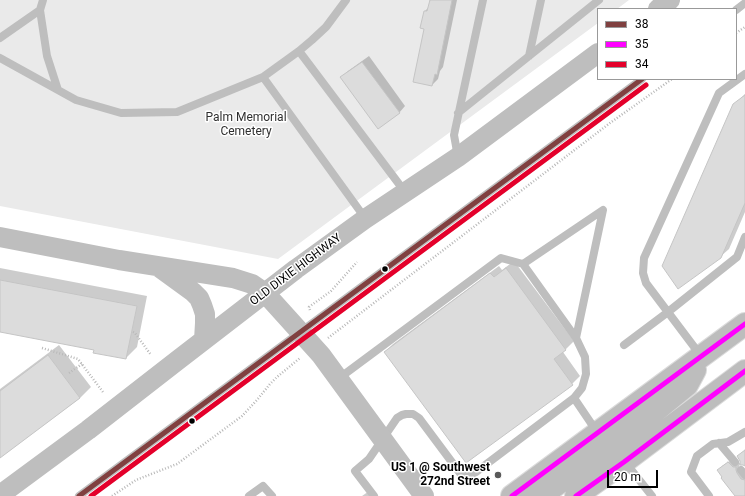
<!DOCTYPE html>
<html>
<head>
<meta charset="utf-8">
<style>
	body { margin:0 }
	#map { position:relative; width:745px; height:496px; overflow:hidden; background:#fff; font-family:Roboto,sans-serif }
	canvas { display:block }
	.legend { position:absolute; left:597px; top:8px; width:140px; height:72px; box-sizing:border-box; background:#fff; border:1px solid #999; margin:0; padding:5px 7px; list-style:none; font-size:12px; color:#000 }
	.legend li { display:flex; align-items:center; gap:8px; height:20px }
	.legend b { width:20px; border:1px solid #999 }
	.scale { position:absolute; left:607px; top:470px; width:51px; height:18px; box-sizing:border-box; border:2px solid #000; border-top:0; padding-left:5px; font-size:12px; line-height:14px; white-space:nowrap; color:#000; -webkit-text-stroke:3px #fff; paint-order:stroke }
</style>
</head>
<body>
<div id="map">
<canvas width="745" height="496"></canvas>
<ul class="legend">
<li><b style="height:5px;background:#804040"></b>38</li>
<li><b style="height:5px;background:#f0f"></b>35</li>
<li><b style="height:5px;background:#e4002b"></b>34</li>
</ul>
<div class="scale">20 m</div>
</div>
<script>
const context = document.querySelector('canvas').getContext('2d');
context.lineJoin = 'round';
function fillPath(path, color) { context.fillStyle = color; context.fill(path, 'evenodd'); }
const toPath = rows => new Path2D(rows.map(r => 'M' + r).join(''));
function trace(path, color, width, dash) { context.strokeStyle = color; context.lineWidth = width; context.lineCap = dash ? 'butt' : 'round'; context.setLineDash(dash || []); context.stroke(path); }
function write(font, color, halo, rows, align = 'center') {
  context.font = font + ' Roboto,sans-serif'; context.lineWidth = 3; context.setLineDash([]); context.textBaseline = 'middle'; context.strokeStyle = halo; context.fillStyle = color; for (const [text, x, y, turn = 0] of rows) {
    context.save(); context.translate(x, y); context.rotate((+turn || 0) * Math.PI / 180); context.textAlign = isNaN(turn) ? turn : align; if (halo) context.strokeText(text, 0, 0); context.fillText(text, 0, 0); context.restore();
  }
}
const green = toPath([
	[0,0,629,0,617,9,598,9,598,23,278,259,0,206]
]);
const shadow = toPath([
	[431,0,457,0,443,67,440,71,438,79,432,85,425,28,425,11,429,7],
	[369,56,405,106,399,113,342,77,348,71],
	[745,94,745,212,729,249,720,257,734,105],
	[514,261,574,341,563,352,580,376,572,384,466,462,385,352,393,344,499,266,502,270],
	[0,268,147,296,137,347,126,358,95,349,0,331],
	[59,345,91,387,80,398,0,457,0,389],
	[745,450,745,465,744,464,740,464,739,467,745,475,745,496,738,496,722,466,733,459,737,463,741,463,741,460,738,456],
	[372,489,377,496,362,496]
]);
const building = toPath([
	[430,0,452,0,437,75,435,74,432,86,413,82,424,29,420,28,424,11,427,11,430,0],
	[362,62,400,113,378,129,340,77,362,62],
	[745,95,745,203,721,258,678,289,662,266,733,104,745,95],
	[506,268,566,350,554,359,573,385,466,463,384,352,490,273,494,277,506,268],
	[0,280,137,306,126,359,93,353,94,350,0,332,0,280],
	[48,355,80,398,0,458,0,391,48,355],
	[745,450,745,466,743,465,740,465,740,461,737,456,745,450],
	[728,462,733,467,736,467,736,470,737,473,741,479,745,480,745,496,735,496,721,478,722,477,717,470,728,462]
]);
const path = toPath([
	[736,33,745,27],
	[310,310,309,307,331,291,357,262],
	[133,332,135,333,151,355],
	[328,338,610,123,672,79],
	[42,348,78,359,103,392],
	[69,373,82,364],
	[112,496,136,480,177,464,242,416,257,400,270,384,277,377,300,358]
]);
const service = toPath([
	[43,0,40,10,47,56,58,90],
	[346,0,326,27,312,40,299,51,263,77,365,218],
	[736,10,745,3],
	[0,38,40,10],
	[299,51,405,192],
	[529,56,541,0],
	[0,58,76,100,121,113,177,112,263,77],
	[458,113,599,0],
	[458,157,454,135,483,0],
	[523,264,576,338],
	[624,345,668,312,737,257,745,237],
	[701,356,646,283,643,273,644,258,719,93,745,74],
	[338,379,501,258,523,264,603,210,576,338,585,357,586,374,582,388,574,398,476,472,469,476,464,475,460,473,419,418,413,414,406,414,402,415,397,418,369,459,355,471,374,496],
	[574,398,597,432],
	[719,443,735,462],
	[625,462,652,496],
	[741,470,745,475],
	[79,496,642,79],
	[249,496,263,486,272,496],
	[709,496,691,472,697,456,713,444,728,442,745,432]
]);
const tertiary = toPath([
	[658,9,670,0],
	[0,237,119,260,233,278,252,284,265,293,321,355,424,496],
	[160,268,193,292,199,298,202,305,205,314,205,323,204,340],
	[0,495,88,430,178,360,296,269,365,219,458,157,598,53]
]);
const trunk = toPath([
	[512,496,745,324],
	[541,496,637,426,687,385,695,370],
	[576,496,624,462,745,371]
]);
const bus1 = toPath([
	[79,496,642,79]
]);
const bus2 = toPath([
	[512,496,745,324],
	[576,496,624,462,745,371]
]);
const bus3 = toPath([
	[91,496,646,85]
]);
const markers = [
	[385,269,3.5,"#000"],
	[192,421,3.5,"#000"],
	[498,475,4,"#595959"]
];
const parkNames = [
	["Palm Memorial",246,118],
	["Cemetery",246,132]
];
const streetNames = [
	["OLD DIXIE HIGHWAY",296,270,-37]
];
const poiNames = [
	["US 1 @ Southwest",490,468],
	["272nd Street",490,482]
];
fillPath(green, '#eaeaea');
fillPath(shadow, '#0003');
fillPath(building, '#dcdcdc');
trace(building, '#c5c5c5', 1);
trace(trunk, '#dbdbdb', 24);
trace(path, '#b8b8b8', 2.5, [1, 2]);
trace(service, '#bebebe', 8);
trace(tertiary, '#bebebe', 20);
trace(trunk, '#bdbdbd', 22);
trace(bus1, '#804040', 5);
trace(bus2, '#f0f', 5);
trace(bus3, '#e4002b', 5);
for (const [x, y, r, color] of markers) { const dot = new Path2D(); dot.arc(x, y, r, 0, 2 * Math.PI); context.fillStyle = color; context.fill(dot); trace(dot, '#fff', 1.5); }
write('12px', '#2f2f2f', '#fff', parkNames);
write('12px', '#000', '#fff', streetNames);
write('bold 12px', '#000', '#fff', poiNames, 'right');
</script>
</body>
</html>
